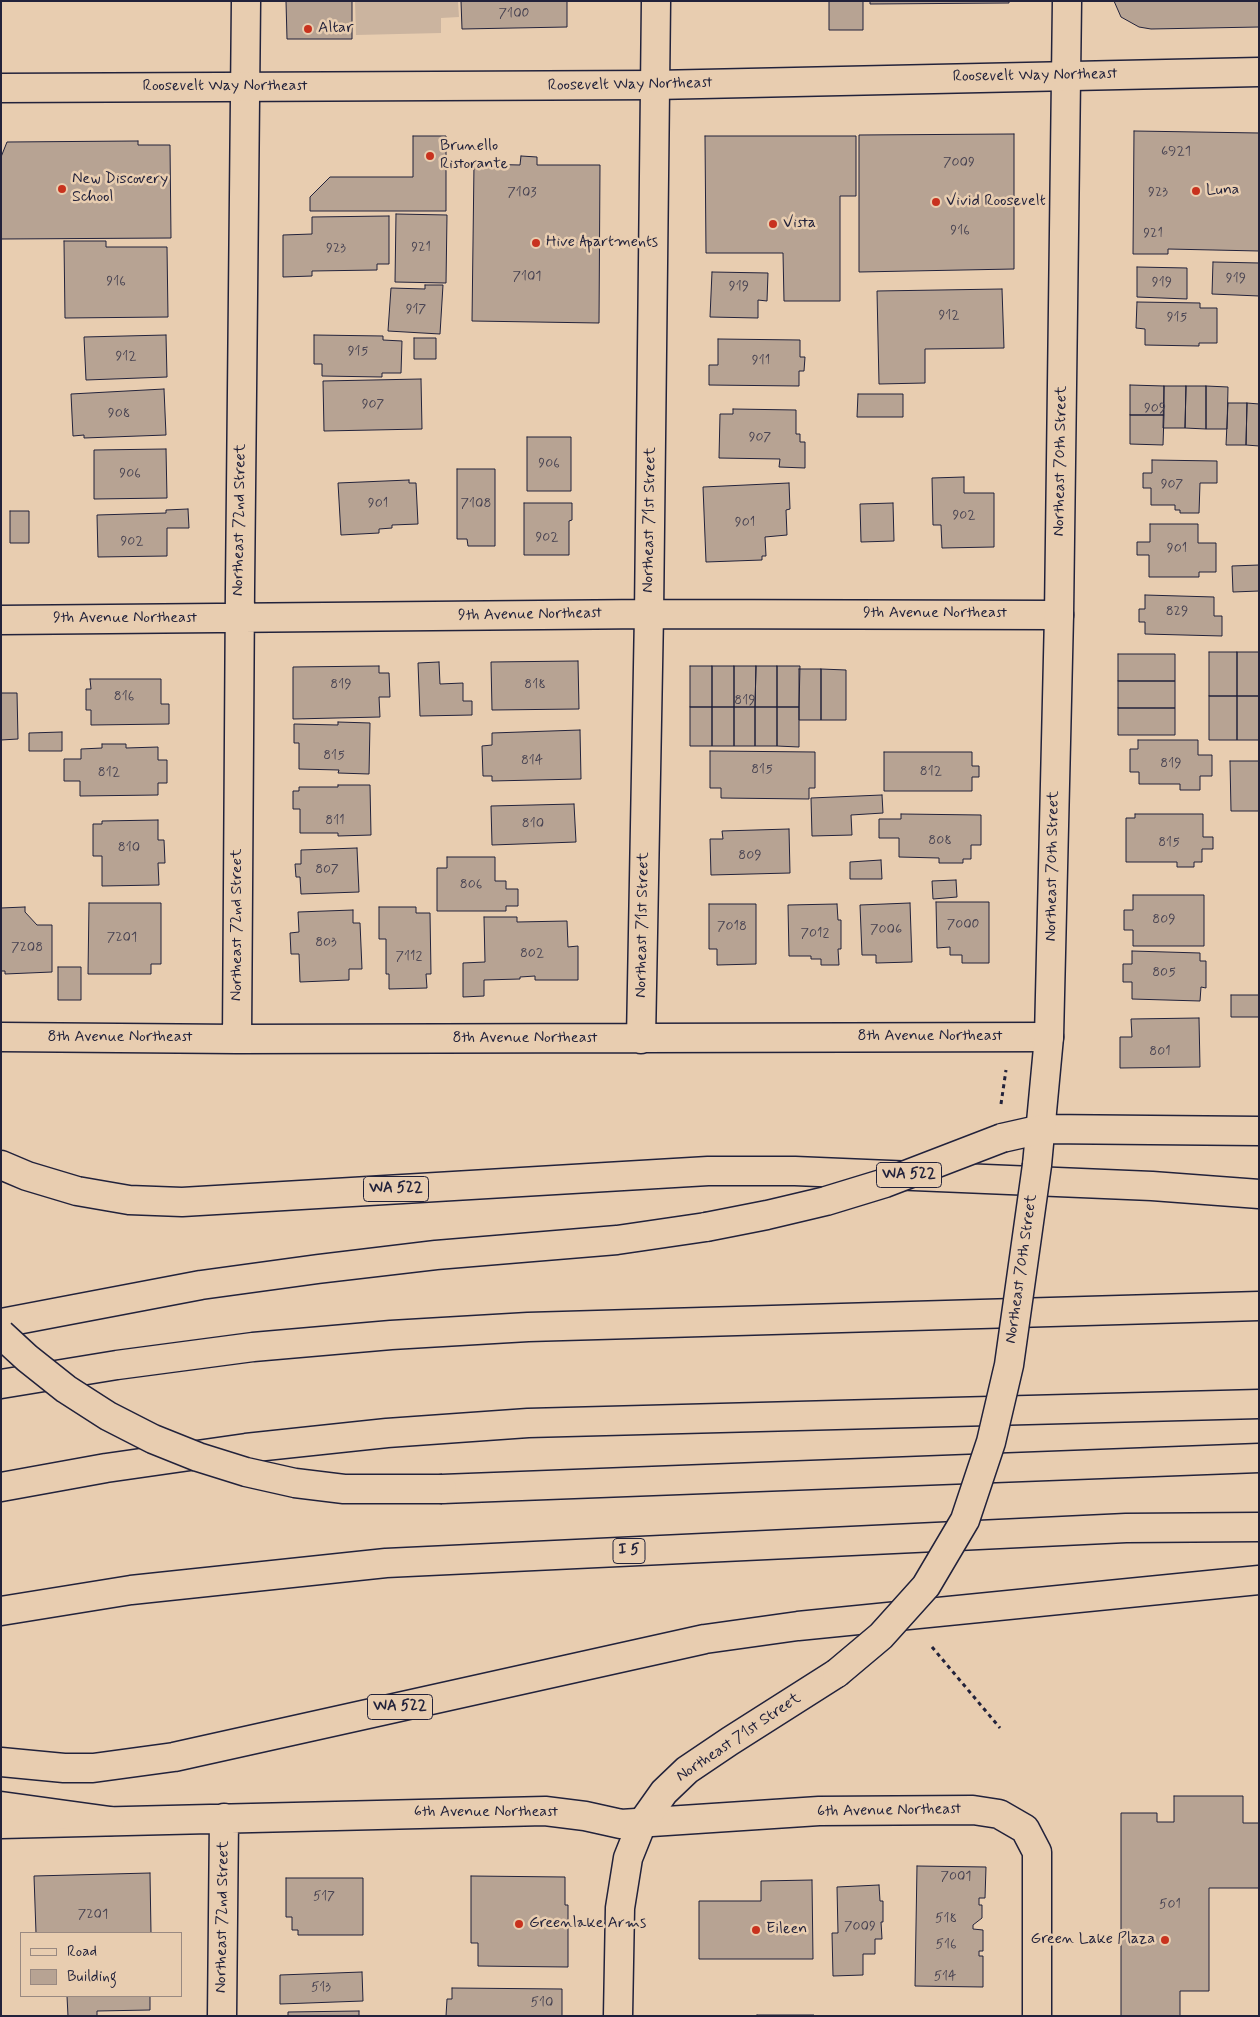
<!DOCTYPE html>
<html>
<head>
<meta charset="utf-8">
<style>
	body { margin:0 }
	#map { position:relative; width:1260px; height:2017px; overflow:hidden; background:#e8cdb0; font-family:Mynerve,sans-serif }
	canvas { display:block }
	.frame { position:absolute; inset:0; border:2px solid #22223b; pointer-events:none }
	.legend { position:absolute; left:20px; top:1932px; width:162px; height:65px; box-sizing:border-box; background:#e8cdb0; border:1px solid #998981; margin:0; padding:6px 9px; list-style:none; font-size:15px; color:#22223b }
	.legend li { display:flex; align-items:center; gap:10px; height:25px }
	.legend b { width:25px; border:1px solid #998981 }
</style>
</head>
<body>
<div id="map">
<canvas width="1260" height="2017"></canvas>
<div class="frame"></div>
<ul class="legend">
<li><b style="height:6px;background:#e8cdb0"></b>Road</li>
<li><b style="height:14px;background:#b7a393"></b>Building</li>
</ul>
</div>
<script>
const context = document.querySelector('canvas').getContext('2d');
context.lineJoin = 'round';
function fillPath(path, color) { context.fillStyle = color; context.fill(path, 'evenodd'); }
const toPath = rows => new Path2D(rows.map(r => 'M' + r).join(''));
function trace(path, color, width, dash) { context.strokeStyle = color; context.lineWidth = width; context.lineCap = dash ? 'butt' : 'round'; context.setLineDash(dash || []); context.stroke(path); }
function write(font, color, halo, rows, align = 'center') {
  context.font = font + ' Mynerve,sans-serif'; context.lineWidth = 5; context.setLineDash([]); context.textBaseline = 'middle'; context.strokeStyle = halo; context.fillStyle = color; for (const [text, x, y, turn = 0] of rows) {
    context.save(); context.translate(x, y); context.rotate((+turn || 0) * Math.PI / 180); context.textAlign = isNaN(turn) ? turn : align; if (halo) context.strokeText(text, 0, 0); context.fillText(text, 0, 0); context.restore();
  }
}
const green = toPath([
	[355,1,458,1,459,17,441,18,441,33,356,35]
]);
const building = toPath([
	[286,1,352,1,352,39,287,39,286,1],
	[461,1,567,1,567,27,462,29,461,1],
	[829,1,863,1,863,30,829,30,829,1],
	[870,1,1009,1,1009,3,870,4,870,1],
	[1114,1,1259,1,1259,27,1151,29,1139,27,1121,17,1114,1],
	[1134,131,1259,133,1259,251,1168,249,1168,254,1133,254,1134,131],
	[1014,134,1014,269,859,272,859,135,1014,134],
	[413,136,446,136,446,211,310,211,310,197,330,177,413,177,413,136],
	[705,136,856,136,856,196,840,196,840,301,784,301,783,253,706,253,705,136],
	[138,141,138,145,170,145,171,238,1,239,1,157,7,142,138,141],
	[521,156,537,157,537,165,600,165,599,323,472,321,474,164,520,165,521,156],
	[396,214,447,215,446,283,395,282,396,214],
	[389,216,389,264,377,264,377,270,312,271,312,276,283,277,283,235,312,234,312,217,389,216],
	[64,241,106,241,106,247,167,247,168,317,65,318,64,241],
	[1213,262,1259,263,1259,296,1212,294,1213,262],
	[1137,267,1187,268,1187,299,1137,297,1137,267],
	[712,272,768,273,767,301,758,300,758,318,710,317,712,272],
	[425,285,443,285,440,334,388,331,391,288,425,289,425,285],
	[1002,289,1004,348,925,349,925,383,879,384,877,291,1002,289],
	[1137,302,1200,303,1200,308,1217,308,1217,343,1199,343,1199,346,1145,345,1145,329,1136,328,1137,302],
	[166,335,167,377,86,380,84,337,166,335],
	[314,335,383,336,383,340,402,341,401,373,382,373,382,377,322,376,322,364,314,364,314,335],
	[414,338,436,338,436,359,414,359,414,338],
	[718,339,800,340,800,357,805,357,804,371,799,371,799,386,709,385,709,365,718,365,718,339],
	[421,379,422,429,324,431,323,381,421,379],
	[1130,385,1164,386,1164,415,1130,415,1130,385],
	[1164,386,1186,386,1185,428,1163,428,1164,386],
	[1186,386,1206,386,1206,429,1185,428,1186,386],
	[1206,386,1228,387,1227,429,1206,429,1206,386],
	[164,389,166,435,84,438,84,435,73,436,71,394,164,389],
	[858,394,903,394,903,417,857,417,858,394],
	[1228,403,1247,403,1246,445,1226,445,1228,403],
	[1247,403,1259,404,1259,446,1246,445,1247,403],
	[733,409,796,410,796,434,800,434,800,442,805,442,805,468,779,467,780,459,719,458,720,414,733,414,733,409],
	[1130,415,1164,415,1163,445,1130,444,1130,415],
	[527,437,571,437,571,491,527,491,527,437],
	[166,449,167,498,94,499,94,450,166,449],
	[1152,460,1217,461,1217,483,1200,483,1199,513,1180,513,1180,510,1175,510,1175,505,1151,505,1151,488,1143,488,1143,473,1152,473,1152,460],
	[457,469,495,469,495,546,468,546,467,539,457,539,457,469],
	[964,477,964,493,994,493,994,547,942,548,941,525,933,525,932,478,964,477],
	[409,480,409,483,416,483,418,524,392,525,392,528,379,529,379,533,341,535,338,483,409,480],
	[789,483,790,509,786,510,787,535,765,537,766,556,762,556,762,560,706,562,703,487,789,483],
	[524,503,572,503,572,520,569,521,569,555,524,555,524,503],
	[893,503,894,541,861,542,860,504,893,503],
	[188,509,189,528,167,528,167,556,98,557,97,515,166,513,166,510,188,509],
	[10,511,29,511,29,543,10,543,10,511],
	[1150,524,1198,524,1198,543,1216,543,1216,572,1199,572,1199,577,1149,577,1149,555,1137,555,1137,542,1150,542,1150,524],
	[1259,565,1259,591,1233,592,1232,566,1259,565],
	[1145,595,1214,597,1214,616,1222,616,1222,636,1145,634,1145,622,1139,622,1139,609,1145,609,1145,595],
	[1209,652,1237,652,1237,696,1209,696,1209,652],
	[1237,652,1259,652,1259,696,1237,696,1237,652],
	[1118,654,1175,654,1175,681,1118,681,1118,654],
	[578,661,579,709,492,710,491,662,578,661],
	[439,662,440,684,463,683,463,701,472,701,472,715,420,716,418,663,439,662],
	[379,666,379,673,389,673,390,697,379,697,380,717,293,719,293,667,379,666],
	[690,666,712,666,712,707,690,707,690,666],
	[712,666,734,666,734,707,712,707,712,666],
	[734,666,756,666,755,707,734,707,734,666],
	[756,666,777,666,777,707,755,707,756,666],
	[777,666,800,666,799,707,777,707,777,666],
	[799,669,821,669,821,720,799,720,799,669],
	[821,669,846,670,846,720,821,720,821,669],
	[90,679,161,679,161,704,169,704,169,724,91,725,91,710,86,710,86,689,91,689,90,679],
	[1118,681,1175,681,1175,708,1118,708,1118,681],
	[1,693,17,693,18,739,1,740,1,693],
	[1209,696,1237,696,1237,740,1209,740,1209,696],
	[1237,696,1259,696,1259,740,1237,740,1237,696],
	[690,707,712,707,712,746,690,746,690,707],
	[712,707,734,707,734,746,712,746,712,707],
	[734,707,755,707,755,746,734,746,734,707],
	[755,707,777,707,777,746,755,746,755,707],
	[777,707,799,707,799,747,777,746,777,707],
	[1118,708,1175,708,1175,735,1118,735,1118,708],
	[338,722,370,723,369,774,338,773,339,770,299,769,299,743,294,743,294,724,338,725,338,722],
	[580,730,581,779,492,781,492,776,483,776,482,746,492,745,492,733,580,730],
	[62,732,62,751,29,751,29,733,62,732],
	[1138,740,1198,740,1198,755,1212,755,1212,776,1200,776,1200,790,1180,790,1180,784,1139,784,1139,772,1130,772,1130,749,1138,749,1138,740],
	[102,744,126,744,126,748,158,747,158,760,167,760,167,783,158,783,158,795,80,796,80,781,64,781,64,759,81,759,81,749,102,748,102,744],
	[710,751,815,752,815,788,809,788,809,799,721,798,721,788,710,788,710,751],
	[884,752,972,752,972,766,979,766,979,777,972,777,972,791,884,791,884,752],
	[1230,761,1259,761,1259,811,1231,811,1230,761],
	[338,785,370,785,371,835,338,836,338,833,300,833,300,809,293,809,293,791,299,791,299,787,338,787,338,785],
	[882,795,883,813,851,815,852,835,812,836,811,798,882,795],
	[574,804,576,842,492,845,491,806,574,804],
	[901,814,981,815,981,845,971,845,971,859,963,859,963,863,939,863,939,858,899,857,899,838,879,838,879,819,901,819,901,814],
	[1135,814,1203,814,1203,837,1213,837,1213,849,1202,849,1202,862,1194,862,1194,867,1177,867,1177,862,1126,862,1126,818,1135,818,1135,814],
	[158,820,158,840,164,840,165,863,158,863,159,885,102,886,102,856,93,856,93,824,102,824,102,821,158,820],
	[789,829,790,873,711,875,710,839,723,839,722,831,789,829],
	[357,848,359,892,301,894,300,877,296,877,295,864,301,864,301,850,357,848],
	[447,857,495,857,495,881,506,881,506,889,518,889,518,906,506,906,506,911,437,911,437,868,447,868,447,857],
	[881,860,882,879,850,879,850,862,881,860],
	[956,880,957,897,933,899,932,881,956,880],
	[1133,895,1204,895,1204,946,1133,946,1133,930,1124,930,1124,910,1133,910,1133,895],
	[936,902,989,902,989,963,962,963,962,955,950,955,950,947,937,948,936,902],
	[89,903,161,903,161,964,151,964,151,974,88,974,89,903],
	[910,903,912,962,876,963,876,955,862,955,860,905,910,903],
	[709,904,756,904,756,964,717,965,717,949,709,949,709,904],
	[837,904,838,920,841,920,841,949,838,949,839,965,821,965,821,959,811,959,811,956,789,956,788,905,837,904],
	[25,907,25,912,37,925,52,925,52,972,5,974,5,971,1,971,1,908,25,907],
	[379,907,416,907,416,913,430,913,431,974,426,974,427,988,389,989,389,974,386,974,386,939,379,939,379,907],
	[353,910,353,923,360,923,362,969,349,969,349,980,300,982,299,954,291,954,290,933,299,932,298,912,353,910],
	[484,917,517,917,517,922,567,921,568,947,578,946,578,980,535,980,535,976,520,977,520,979,484,980,484,996,463,997,463,963,485,962,484,917],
	[1132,951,1200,953,1200,961,1206,961,1206,988,1201,987,1200,1001,1132,999,1132,982,1123,982,1123,964,1132,964,1132,951],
	[58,967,81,967,81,1000,58,1000,58,967],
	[1231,995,1259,995,1259,1017,1231,1017,1231,995],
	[1199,1018,1200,1067,1120,1068,1120,1037,1132,1037,1131,1019,1199,1018],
	[1174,1796,1243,1796,1243,1823,1259,1823,1259,1888,1209,1888,1209,1991,1180,1991,1180,2016,1121,2016,1121,1813,1157,1813,1157,1822,1174,1822,1174,1796],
	[917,1866,986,1867,985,1898,979,1898,979,1905,982,1905,982,1918,973,1925,973,1929,983,1930,983,1951,979,1951,979,1956,983,1956,983,1987,915,1986,917,1866],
	[150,1873,151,1933,36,1933,34,1876,150,1873],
	[471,1876,565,1877,565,1905,568,1905,568,1967,478,1966,478,1943,471,1943,471,1876],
	[286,1878,363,1878,363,1935,298,1935,298,1930,292,1930,292,1917,286,1917,286,1878],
	[812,1880,813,1959,699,1959,699,1901,761,1901,761,1881,812,1880],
	[879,1885,880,1901,883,1901,883,1922,881,1922,882,1939,875,1939,875,1954,863,1954,863,1975,833,1976,832,1933,838,1933,837,1887,879,1885],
	[362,1972,363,2001,280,2004,280,1975,362,1972],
	[452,1988,562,1989,562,2016,446,2016,447,1999,452,1999,452,1988],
	[67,1996,150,1996,150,2010,97,2011,97,2016,68,2016,67,1996],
	[359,2011,359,2016,288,2016,288,2012,359,2011],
	[757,2015,814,2015,814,2016,757,2016,757,2015]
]);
const path = toPath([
	[1001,1104,1006,1070],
	[932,1647,1000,1728]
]);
const minor = toPath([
	[1,620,649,614,1059,615],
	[1,1037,237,1039,1049,1037],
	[237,1039,240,587,246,1],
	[641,1039,649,614,656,1],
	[1,1824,545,1811,585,1816,621,1824,819,1811,973,1810,999,1814,1025,1829,1037,1852,1037,2016],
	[222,2016,224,1818]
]);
const tertiary = toPath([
	[1042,1129,1259,1131],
	[1037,1165,1049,1037,1059,615,1067,1],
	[618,2016,620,1908,628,1858,642,1823,664,1792,687,1770,730,1741,837,1673]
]);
const secondary = toPath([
	[1,88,655,85,1259,72]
]);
const motorway = toPath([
	[1002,1138,1042,1129],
	[1,1165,27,1176,77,1191,129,1200,182,1202,708,1171,795,1171,1152,1186,1259,1194],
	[1,1323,201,1285,318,1269,436,1255,617,1240,706,1227],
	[1,1384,117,1365,253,1347,391,1335,528,1327,1259,1306],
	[1,1487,106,1468,246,1448,387,1433,528,1423,1259,1404],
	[442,1489,1259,1458],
	[1,1611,131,1590,386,1563,1126,1528,1259,1527],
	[1,1762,64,1768,93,1768,174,1757,705,1639,798,1626,1259,1580],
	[1,1806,110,1821]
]);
const tertiaryBridge = toPath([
	[837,1673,881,1636,926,1586,965,1520,991,1442,1009,1365,1037,1165]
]);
const motorwayBridge = toPath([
	[706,1227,767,1215,826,1201,885,1183,1002,1138],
	[1,1334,27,1358,66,1389,108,1416,153,1439,198,1457,246,1472,295,1483,344,1489,442,1489]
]);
const markers = [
	[308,29,5,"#c8321e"],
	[430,156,5,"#c8321e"],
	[62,189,5,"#c8321e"],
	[1196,191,5,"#c8321e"],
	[936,202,5,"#c8321e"],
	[773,224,5,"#c8321e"],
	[536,243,5,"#c8321e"],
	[519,1924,5,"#c8321e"],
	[756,1930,5,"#c8321e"],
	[1165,1940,5,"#c8321e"]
];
const numberNames = [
	["7100",514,14],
	["6921",1176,152],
	["7009",959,163],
	["7103",522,193],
	["923",1158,193],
	["916",960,231],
	["921",1153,234],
	["921",421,248],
	["923",336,249],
	["7101",527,277],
	["919",1236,279],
	["916",116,282],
	["919",1162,283],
	["919",739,287],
	["917",416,310],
	["912",949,316],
	["915",1177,318],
	["915",358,352],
	["912",126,357],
	["911",761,361],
	["907",373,405],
	["909",1155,409],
	["908",119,414],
	["907",760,438],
	["906",549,464],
	["906",130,474],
	["907",1172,485],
	["901",378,504],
	["7108",476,504],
	["902",964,516],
	["901",745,523],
	["902",547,538],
	["902",132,542],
	["901",1177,549],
	["829",1177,612],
	["819",341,685],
	["818",535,685],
	["816",124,697],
	["819",745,701],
	["815",334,756],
	["814",532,761],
	["819",1171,764],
	["815",762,770],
	["812",931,772],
	["812",109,773],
	["811",335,821],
	["810",533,824],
	["808",940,841],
	["815",1169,843],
	["810",129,848],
	["809",750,856],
	["807",327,870],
	["806",471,885],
	["809",1164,920],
	["7000",963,925],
	["7018",732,927],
	["7006",886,930],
	["7012",815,934],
	["7201",122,938],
	["803",326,943],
	["7208",27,948],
	["802",532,954],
	["7112",409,957],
	["805",1164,973],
	["801",1160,1052],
	["7001",956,1877],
	["517",324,1897],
	["501",1170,1905],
	["7201",93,1915],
	["518",946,1919],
	["7009",860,1927],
	["516",946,1945],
	["514",945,1977],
	["513",321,1988],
	["510",542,2003]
];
const shields = [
	[909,1175,65],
	[396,1189,65],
	[629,1551,32],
	[400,1707,65]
];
const shieldNames = [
	["WA 522",909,1175],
	["WA 522",396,1189],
	["I 5",629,1551],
	["WA 522",400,1707]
];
const poiNames = [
	["Altar",318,29],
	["Brunello",440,147],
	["Ristorante",440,165],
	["New Discovery",72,180],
	["School",72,198],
	["Luna",1206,191],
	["Vivid Roosevelt",946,202],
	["Vista",783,224],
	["Hive Apartments",546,243],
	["Greenlake Arms",529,1924],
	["Eileen",766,1930],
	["Green Lake Plaza",1155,1940,"right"]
];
const streetNames = [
	["Roosevelt Way Northeast",1035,76,-1],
	["Roosevelt Way Northeast",630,85,-1],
	["Roosevelt Way Northeast",225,87],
	["Northeast 70th Street",1061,461,-89],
	["Northeast 72nd Street",240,520,-89],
	["Northeast 71st Street",650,520,-89],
	["9th Avenue Northeast",935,614],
	["9th Avenue Northeast",530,615,-1],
	["9th Avenue Northeast",125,619],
	["Northeast 70th Street",1053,866,-89],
	["Northeast 72nd Street",238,925,-90],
	["Northeast 71st Street",643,925,-89],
	["8th Avenue Northeast",930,1037],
	["8th Avenue Northeast",120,1038],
	["8th Avenue Northeast",525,1039],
	["Northeast 70th Street",1022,1269,-82],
	["Northeast 71st Street",739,1738,-34],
	["6th Avenue Northeast",889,1811,-1],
	["6th Avenue Northeast",486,1813],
	["Northeast 72nd Street",223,1917,-89]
];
fillPath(green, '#cbb49f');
fillPath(building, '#b7a393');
trace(building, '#22223b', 1);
trace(minor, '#22223b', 31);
trace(tertiary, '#22223b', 31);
trace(secondary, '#22223b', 31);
trace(motorway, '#22223b', 31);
trace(path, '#22223b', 3, [4, 4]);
trace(minor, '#e8cdb0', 28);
trace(tertiary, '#e8cdb0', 28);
trace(secondary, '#e8cdb0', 28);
trace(motorway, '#e8cdb0', 28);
trace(tertiaryBridge, '#22223b', 31, []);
trace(motorwayBridge, '#22223b', 31, []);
trace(tertiaryBridge, '#e8cdb0', 28);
trace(motorwayBridge, '#e8cdb0', 28);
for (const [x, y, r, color] of markers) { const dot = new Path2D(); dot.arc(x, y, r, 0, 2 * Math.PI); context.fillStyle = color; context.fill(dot); trace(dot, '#e8cdb0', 2); }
write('14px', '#474251', null, numberNames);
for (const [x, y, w] of shields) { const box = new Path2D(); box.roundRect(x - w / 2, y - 12.5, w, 25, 4); context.fillStyle = '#e8cdb0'; context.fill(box); trace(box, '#22223b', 1); }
write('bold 15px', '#22223b', null, shieldNames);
write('16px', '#22223b', '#e8cdb0', poiNames, 'left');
write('16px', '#22223b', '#e8cdb0', streetNames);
</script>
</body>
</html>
